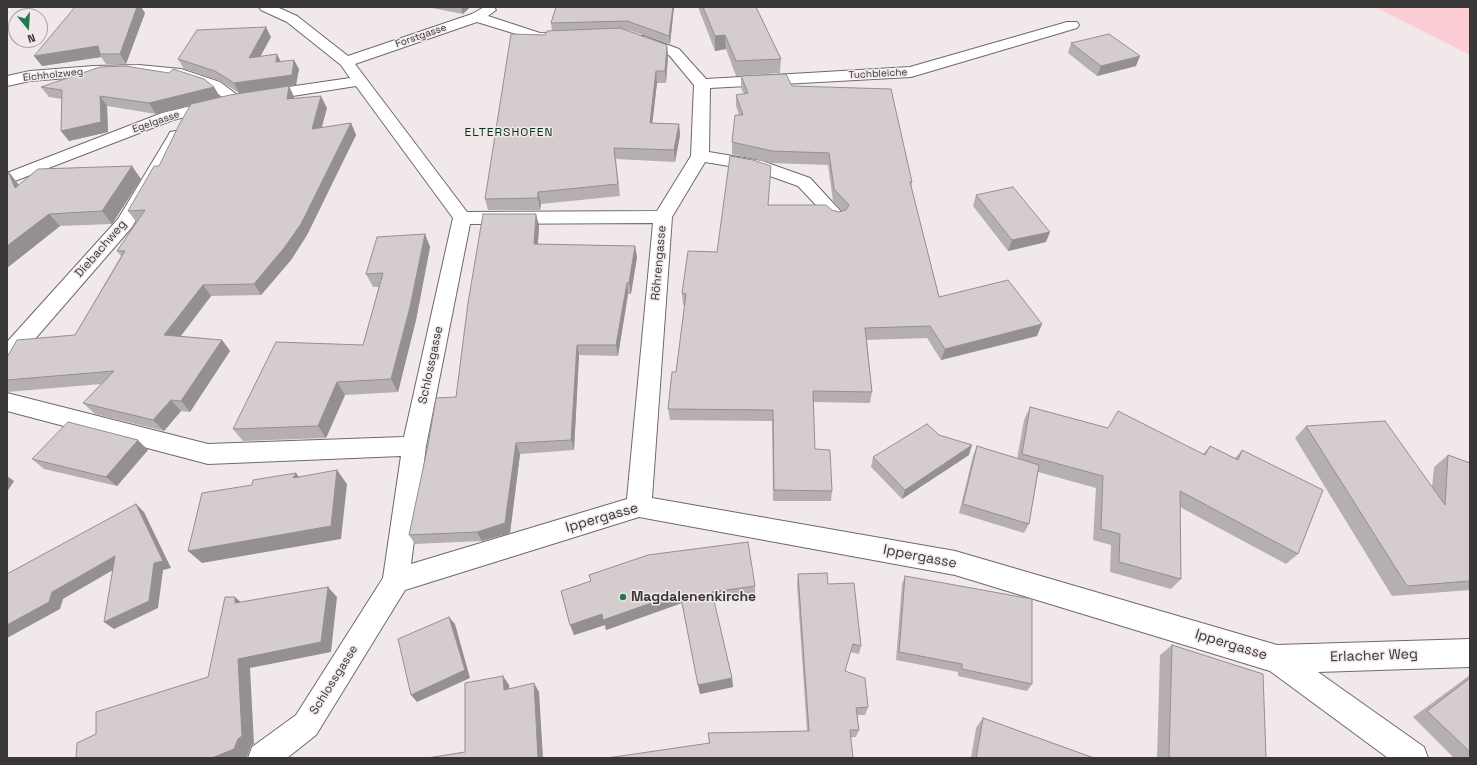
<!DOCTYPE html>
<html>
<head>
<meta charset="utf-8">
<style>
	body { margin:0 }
	#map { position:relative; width:1477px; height:765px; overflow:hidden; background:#f1e8ea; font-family:"Space Grotesk",sans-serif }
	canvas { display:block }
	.frame { position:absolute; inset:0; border:8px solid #393636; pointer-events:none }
	.north { position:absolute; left:8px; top:8px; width:40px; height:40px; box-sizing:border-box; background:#f1e8ea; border:1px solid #a7a1a2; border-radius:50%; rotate:162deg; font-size:11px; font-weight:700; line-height:16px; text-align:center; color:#393636 }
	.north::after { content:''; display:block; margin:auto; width:14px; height:18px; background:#23774a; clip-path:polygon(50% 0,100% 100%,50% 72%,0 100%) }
</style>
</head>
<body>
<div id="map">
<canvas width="1477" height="765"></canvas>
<div class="frame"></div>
<div class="north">N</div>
</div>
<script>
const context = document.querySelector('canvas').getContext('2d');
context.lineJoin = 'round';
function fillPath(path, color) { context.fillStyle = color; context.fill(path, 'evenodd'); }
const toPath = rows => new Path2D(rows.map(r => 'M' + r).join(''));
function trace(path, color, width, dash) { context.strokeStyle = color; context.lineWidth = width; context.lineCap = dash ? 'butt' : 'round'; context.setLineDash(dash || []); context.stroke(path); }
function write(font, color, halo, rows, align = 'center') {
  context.font = font + ' "Space Grotesk",sans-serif'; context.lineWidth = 3; context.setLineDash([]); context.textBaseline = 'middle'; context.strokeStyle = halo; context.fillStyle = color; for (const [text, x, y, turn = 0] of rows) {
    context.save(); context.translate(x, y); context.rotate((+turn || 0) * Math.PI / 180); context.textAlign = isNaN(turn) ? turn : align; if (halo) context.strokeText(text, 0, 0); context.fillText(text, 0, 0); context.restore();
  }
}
const green = toPath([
	[1375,7,1470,7,1470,55]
]);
const minor = toPath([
	[259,7,277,7,297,16,348,56,472,14,484,7,494,7,496,10,488,16,540,33,563,34,565,37,563,40,539,41,477,22,355,64,467,212,657,211,691,156,694,85,669,55,634,42,632,39,634,36,644,36,679,49,706,79,910,67,1067,22,1077,22,1079,25,1077,28,911,77,710,88,709,152,762,161,810,178,846,217,843,221,837,223,831,221,798,186,753,170,705,162,672,217,652,498,955,551,1277,645,1470,639,1470,667,1318,672,1424,747,1428,758,1388,758,1270,671,955,575,639,517,405,590,316,735,287,758,248,758,252,747,296,715,383,578,401,456,208,464,7,411,7,393,208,444,404,437,453,218,356,86,261,101,255,99,253,96,255,93,261,91,350,78,341,65,287,22,261,10,259,7],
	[653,223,627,499,411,564,426,446,470,224,653,223],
	[139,65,181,69,220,82,244,100,242,103,236,105,230,103,210,88,179,78,139,75,94,76,30,81,7,86,7,76,30,71,94,66,139,65],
	[216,100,222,102,224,105,222,108,173,120,7,184,7,173,162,113,216,100],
	[176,131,182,132,184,136,132,227,15,362,7,364,7,342,118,219,168,136,170,132,176,131]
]);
const wall = toPath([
	[427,7,470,7,463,14],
	[556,7,674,7,670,44,628,30,624,30,667,45,668,56,666,83,657,83,652,123,679,124,680,135,675,162,616,159,620,196,541,204,540,210,488,210,485,199,545,35,552,31,551,23],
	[698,7,756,7,781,59,780,73,736,76,726,49,715,51],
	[145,13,126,64,106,64,101,57,42,66],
	[271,37,260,56,281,61,299,69,296,85,289,86,294,97,294,99,327,108,321,128,351,123,356,135,307,235,291,260,261,295,211,296,181,336,222,340,230,351,190,412,181,411,164,431,95,414,83,403,101,384,7,392,7,357,75,335,121,256,117,251,137,223,128,211,159,166,191,105,156,114,107,106,108,132,69,141,61,131,62,99,49,97,41,87,214,87,220,97,239,93,220,81,184,69,178,59],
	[1071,43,1136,66,1097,76,1068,53],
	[741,76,792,86,912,182,911,188,939,297,1037,336,941,360,927,338,867,340,872,392,870,403,813,402,815,449,832,491,831,501,773,501,772,421,670,420,668,409,676,372,685,305,683,305,682,293,717,252,771,166,768,205,832,210,839,212,842,211,833,201,828,165,771,163,732,154,732,142,739,115,736,106,736,95,744,94,741,88],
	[8,171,19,185,141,179,112,224,60,226,7,268],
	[976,195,1046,242,1008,251,973,206],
	[539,225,538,244,635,246,637,257,631,294,628,294,618,356,579,355,574,450,520,454,510,533,482,541,415,544,409,535],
	[425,234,430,247,416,320,398,392,345,395,326,438,243,441,233,429,363,345,379,287,373,287,366,274],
	[1030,407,1203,454,1210,446,1235,458,1242,450,1298,554,1286,564,1180,507,1181,579,1171,589,1110,572,1111,545,1093,540,1096,488,1038,472,1029,524,1024,533,959,513,973,456,977,446,1017,459,1024,420],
	[1306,426,1432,487,1434,467,1448,455,1470,463,1470,590,1392,596,1295,438],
	[939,435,969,455,902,499,871,467,873,457],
	[148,450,117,486,44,469,32,459],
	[798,574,828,584,861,646,859,654,850,652,845,671,868,707,865,715,857,715,859,730,856,737,709,744,708,733,807,731,797,584],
	[905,576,1032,684,1027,691,958,676,958,672,896,660,902,584],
	[755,586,755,596,714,602,732,678,733,687,700,694,682,603,606,630,605,625,574,635,561,591],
	[1172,645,1266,758,1157,758,1160,655],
	[1470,675,1470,758,1454,758,1413,717],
	[983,718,1094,758,971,758,976,728]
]);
const shadedWall = toPath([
	[131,7,141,7,145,13,126,64,120,54],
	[461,7,470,7,463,14],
	[673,7,674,7,670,44,669,36],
	[266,27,271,37,254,68,249,58],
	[725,35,726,49,715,51,715,36],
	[667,45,668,56,666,83,665,71],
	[98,46,100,54,101,57,42,66,34,56],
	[277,54,282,64,276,62],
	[1140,56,1136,66,1097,76,1101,66],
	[294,60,299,69,296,85,289,86,294,97,292,111,239,93,234,83],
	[656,71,657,83,651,135,650,123],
	[214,87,220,97,156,114,149,103],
	[100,96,107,106,108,132,69,141,61,131],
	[321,96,327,108,318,141,312,129],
	[351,123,356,135,307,235,291,260,261,295,254,284],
	[679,124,680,135,675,162,674,150],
	[132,166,141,179,112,224,102,211],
	[8,171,18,184,25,201,15,188],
	[538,192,541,204,540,210,538,198],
	[49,214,60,226,7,268,7,246],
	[536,214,539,225,537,255,534,244],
	[1050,232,1046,242,1008,251,1012,240],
	[425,234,430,247,416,320,398,392,391,379],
	[635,246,637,257,631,294,629,283],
	[627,283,628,294,618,356,616,345],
	[203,285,211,296,173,346,164,335],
	[1042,324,1037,336,941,360,945,349],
	[222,340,230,351,190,412,181,401],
	[577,345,579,355,574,450,571,440],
	[337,382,345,395,326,438,318,426],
	[171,400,181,411,164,431,153,420],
	[138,440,148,450,117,486,106,477],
	[516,443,520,454,510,533,482,541,477,532],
	[972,445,969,455,902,499,905,490],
	[337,470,347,484,341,539,202,563,188,551],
	[296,473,306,486,293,478],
	[7,476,14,481,7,492],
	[136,504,144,512,171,568,163,570,158,608,114,629,104,622],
	[115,556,125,563,63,599,60,609,7,638,7,625,52,592],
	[328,587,337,597,331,652,250,668,254,744,251,746,247,757,243,758,212,758,238,659],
	[680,593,682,603,606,630,605,625,574,635,570,625,602,614],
	[235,597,246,607,235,603],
	[449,617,455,624,470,678,417,702,411,695],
	[503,676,509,685,510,699,504,690],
	[732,678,733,687,700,694,698,685],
	[534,683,539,692,543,758,538,758]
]);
const building = toPath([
	[75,7,137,7,120,54,100,54,98,46,34,56,75,7],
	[556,7,673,7,669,36,627,21,551,23,556,7],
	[703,7,756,7,781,59,736,61,725,35,715,36,703,7],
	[266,27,249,58,277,54,276,62,294,60,292,75,234,83,215,71,178,59,197,30,266,27],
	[620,28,667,45,665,71,656,71,650,123,679,124,674,150,614,148,618,184,538,192,538,198,485,199,511,34,545,35,547,31,620,28],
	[1109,34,1140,56,1101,66,1071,43,1109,34],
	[125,66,169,73,173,69,204,79,214,87,149,103,100,96,101,122,61,131,62,90,41,87,100,67,125,66],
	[786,74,792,86,891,89,912,182,910,182,939,297,1008,280,1042,324,945,349,930,326,865,328,872,392,813,391,815,449,830,450,832,491,774,490,773,410,668,409,672,372,676,372,686,294,682,293,688,251,717,252,730,156,753,160,771,166,768,205,826,205,832,210,839,212,846,210,849,205,834,189,829,153,772,151,732,142,735,115,743,115,736,95,748,93,741,76,786,74],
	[289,86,287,99,321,96,312,129,351,123,301,224,284,248,254,284,203,285,164,335,222,340,181,401,171,400,153,420,83,403,114,371,7,380,7,357,17,340,75,335,125,251,117,251,145,210,128,211,154,166,159,166,179,125,191,104,230,95,289,86],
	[132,166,102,211,49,214,7,246,7,172,8,171,15,188,38,169,132,166],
	[1013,187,1050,232,1012,240,976,195,1013,187],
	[483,214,536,214,534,244,635,246,629,283,627,283,616,345,577,345,571,440,516,443,505,523,477,532,409,535,428,445,436,398,456,397,468,303,483,214],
	[425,234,410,307,391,379,337,382,318,426,233,429,276,342,363,345,383,273,366,274,377,237,425,234],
	[1030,407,1108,428,1118,411,1205,455,1210,446,1238,460,1242,450,1323,490,1298,554,1180,491,1181,579,1119,562,1120,534,1101,529,1103,476,1022,454,1030,407],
	[1385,421,1445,505,1448,455,1470,463,1470,581,1407,586,1306,426,1385,421],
	[68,422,138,440,106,477,32,459,68,422],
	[927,424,939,435,972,445,905,490,873,457,927,424],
	[977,446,1039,465,1029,524,963,504,977,446],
	[337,470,331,526,188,551,202,493,252,485,253,480,296,473,293,478,337,470],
	[136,504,163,561,154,563,149,601,104,622,115,556,52,592,49,602,7,625,7,574,136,504],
	[748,542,755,586,712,592,732,678,698,685,680,593,603,620,602,614,570,625,561,591,591,581,589,575,648,555,748,542],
	[827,573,828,584,854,583,861,646,853,644,845,671,865,678,868,707,856,708,859,730,850,730,853,758,607,758,710,743,708,733,809,731,798,574,827,573],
	[905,576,1032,599,1032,684,962,669,962,664,899,652,905,576],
	[328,587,321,642,238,659,242,736,238,739,234,749,212,758,76,758,77,743,96,734,96,712,208,677,225,597,235,597,235,603,328,587],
	[449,617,465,670,411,695,398,639,449,617],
	[1172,645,1263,674,1266,758,1169,758,1172,645],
	[503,676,504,690,534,683,538,758,427,758,465,752,465,683,503,676],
	[1470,678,1470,752,1427,711,1470,678],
	[983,718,1094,758,976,758,983,718]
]);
const markers = [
	[623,597,4,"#23774a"]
];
const farStreetnames = [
	["Forstgasse",421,36,-19],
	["Tuchbleiche",878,74,-3],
	["Eichholzweg",53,75,-6],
	["Egelgasse",156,122,-19]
];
const farQuarternames = [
	["ELTERSHOFEN",509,133]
];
const streetNames = [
	["Diebachweg",101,249,-49],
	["Röhrengasse",659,263,-85],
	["Schlossgasse",431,365,-78],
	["Schlossgasse",334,680,-58]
];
const nearStreetnames = [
	["Ippergasse",602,518,-16],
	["Ippergasse",920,557,11],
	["Ippergasse",1231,645,17],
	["Erlacher Weg",1374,656,-2]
];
const nearPoinames = [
	["Magdalenenkirche",631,597]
];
fillPath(green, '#facdd5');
trace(minor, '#70696a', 2);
fillPath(minor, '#fff');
fillPath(wall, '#b6afb0');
fillPath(shadedWall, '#948f90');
fillPath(building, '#d4cccd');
trace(building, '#948f90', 1);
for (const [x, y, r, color] of markers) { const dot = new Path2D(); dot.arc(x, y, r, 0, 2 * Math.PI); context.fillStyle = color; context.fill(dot); trace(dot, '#f1e8ea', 1.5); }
write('10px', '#393636', '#f1e8ea', farStreetnames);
context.letterSpacing = '1px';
write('12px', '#0a321d', '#f1e8ea', farQuarternames);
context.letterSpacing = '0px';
write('12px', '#393636', '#f1e8ea', streetNames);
write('14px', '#393636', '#f1e8ea', nearStreetnames);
write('bold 14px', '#393636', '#f1e8ea', nearPoinames, 'left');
</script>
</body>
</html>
